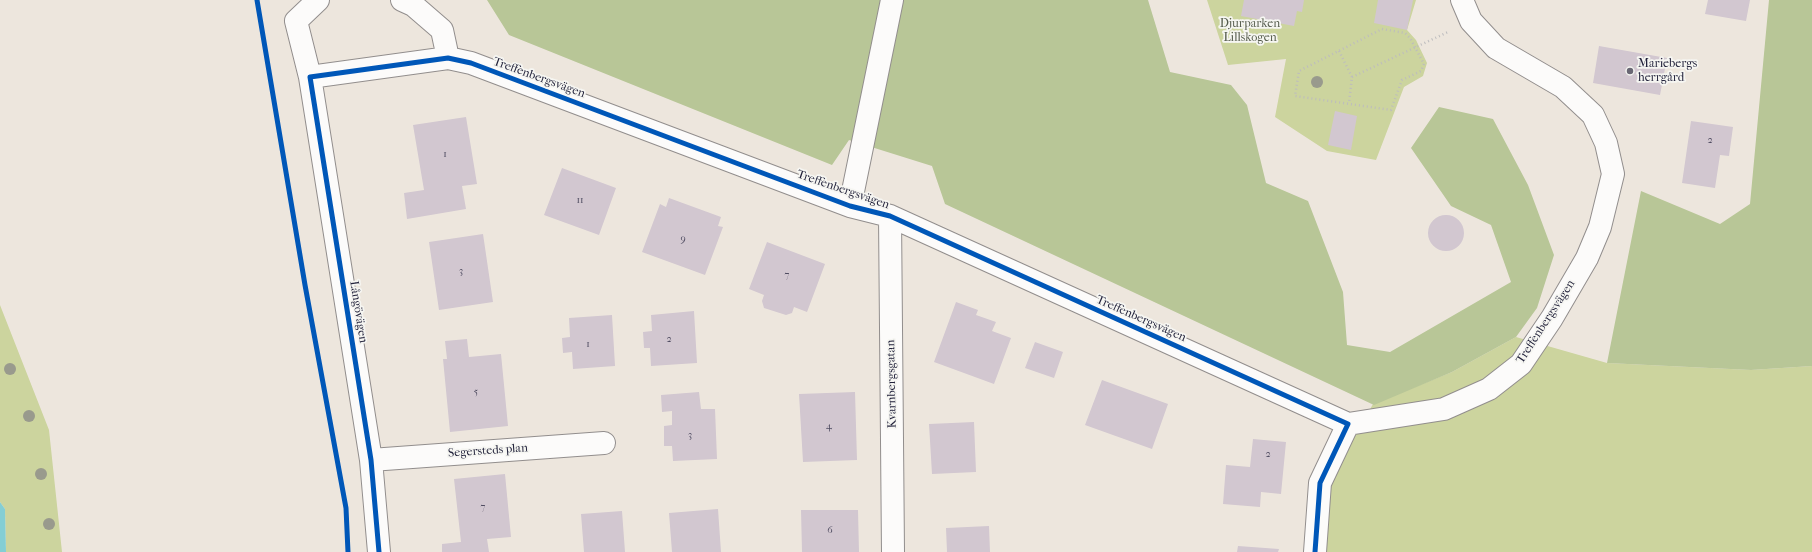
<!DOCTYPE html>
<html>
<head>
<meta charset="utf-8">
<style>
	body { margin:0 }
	canvas { display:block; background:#ede6dd }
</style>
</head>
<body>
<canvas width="1812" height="552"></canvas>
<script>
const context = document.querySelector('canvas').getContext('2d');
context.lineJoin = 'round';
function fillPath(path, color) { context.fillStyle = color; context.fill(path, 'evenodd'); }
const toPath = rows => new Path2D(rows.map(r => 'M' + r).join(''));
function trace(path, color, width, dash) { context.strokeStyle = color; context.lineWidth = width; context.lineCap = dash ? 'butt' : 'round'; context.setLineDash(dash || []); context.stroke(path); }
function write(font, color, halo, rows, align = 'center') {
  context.font = font + ' "IM FELL French Canon",serif'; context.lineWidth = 3.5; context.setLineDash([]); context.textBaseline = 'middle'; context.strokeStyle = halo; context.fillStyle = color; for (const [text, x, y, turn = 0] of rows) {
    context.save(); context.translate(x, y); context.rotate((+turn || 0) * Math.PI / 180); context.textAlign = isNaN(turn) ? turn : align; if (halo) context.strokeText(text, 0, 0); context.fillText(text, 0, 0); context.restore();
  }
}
const green = toPath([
	[1207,0,1416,0,1407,30,1416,40,1427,63,1423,76,1404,87,1376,160,1327,151,1275,117,1286,59,1228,65],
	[0,305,49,430,62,552,6,552,5,509,0,502],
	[1516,337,1607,363,1751,370,1812,366,1812,552,1322,552,1325,490,1373,404,1452,372]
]);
const forest = toPath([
	[487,0,1148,0,1170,72,1231,85,1247,105,1266,183,1308,201,1343,292,1347,345,1390,352,1511,282,1491,225,1451,206,1411,148,1439,107,1493,119,1528,185,1554,255,1537,308,1516,337,1452,372,1374,405,945,204,932,166,849,140,832,165,509,35],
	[1769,0,1812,0,1812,366,1751,370,1607,363,1641,191,1720,224,1750,204]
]);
const water = toPath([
	[0,502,5,509,6,552,0,552]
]);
const building = toPath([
	[1244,0,1304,0,1302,12,1297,11,1294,26,1241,16],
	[1378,0,1413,0,1407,30,1374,23],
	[1708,0,1750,0,1746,21,1705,14],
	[1599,46,1667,58,1660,95,1593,83],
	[1335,111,1357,116,1351,150,1328,145],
	[466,117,477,184,462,186,466,209,407,219,404,193,424,190,413,125],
	[1691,121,1733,127,1729,156,1720,155,1715,188,1682,183],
	[562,168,616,188,599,235,544,215],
	[669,198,721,217,718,226,723,227,705,275,642,252,660,204,666,207],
	'1428 233a18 18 0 1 1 36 0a18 18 0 1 1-36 0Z',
	[483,234,493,302,439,310,429,242],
	[767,242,825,264,807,312,794,307,792,313,786,315,764,308,762,301,764,295,749,289],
	[956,302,978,310,976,315,996,322,992,331,1011,338,994,384,934,362],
	[694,311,697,363,651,366,650,348,644,348,643,332,652,331,651,315],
	[612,315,615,366,573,369,572,352,563,353,562,338,570,337,569,318],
	[467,339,469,357,501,354,508,426,450,432,443,359,447,359,445,341],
	[1035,342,1063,352,1054,378,1025,368],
	[1102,380,1168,404,1152,449,1085,425],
	[699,392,701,409,715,409,717,459,673,461,672,446,664,446,664,426,672,425,672,411,662,412,661,395],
	[855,392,857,460,803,462,799,394],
	[974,422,976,472,932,474,929,424],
	[1253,439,1286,442,1281,494,1261,492,1260,507,1223,504,1226,465,1250,467],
	[505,474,511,537,487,539,489,552,442,552,442,544,461,542,454,479],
	[718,509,721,552,672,552,669,513],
	[801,510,858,510,859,552,802,552],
	[622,511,625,552,584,552,581,514],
	[989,526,990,552,947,552,946,528],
	[1238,546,1279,549,1278,552,1237,552]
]);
const path = toPath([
	[1382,29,1405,33,1410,38,1424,64,1421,71,1402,80,1391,110,1295,96,1299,71,1382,29],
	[1339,51,1352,77,1349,103],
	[1352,77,1448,32]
]);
const minor = toPath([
	[318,0,296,21,310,77,371,460,379,552],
	[402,0,413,5,442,30,448,58],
	[310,77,448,58,471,63,850,206,890,216,1348,424,1444,409,1489,389,1521,364,1552,318,1587,258,1600,227,1613,174,1606,143,1593,115,1563,87,1496,48,1471,21,1462,0],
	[850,206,892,0],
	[890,216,893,552],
	[371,460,604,443],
	[1315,552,1320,483,1348,424]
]);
const cycleway = toPath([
	[257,0,305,285,346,508,348,552],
	[379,552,371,460,310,77,448,58,471,63,850,206,890,216,1348,424,1320,483,1315,552]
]);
const trees = [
	[1317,82],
	[10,369],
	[29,416],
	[41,474],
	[49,524]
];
const markers = [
	[1630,71,4,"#696774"]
];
const numberNames = [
	["2",1710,141],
	["1",445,155],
	["11",580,201],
	["9",683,240],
	["3",461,272],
	["7",787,276],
	["2",669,340],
	["1",588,345],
	["5",476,393],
	["4",829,427],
	["3",690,436],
	["2",1268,455],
	["7",483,508],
	["6",830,531]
];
const parkNames = [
	["Djurparken",1250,24],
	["Lillskogen",1250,38]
];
const poiNames = [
	["Mariebergs",1638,64],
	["herrgård",1638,78]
];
const streetNames = [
	["Treffenbergsvägen",539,78,20],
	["Treffenbergsvägen",843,190,19],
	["Långövägen",358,312,81],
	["Treffenbergsvägen",1141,319,24],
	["Treffenbergsvägen",1546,322,-57],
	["Kvarnbergsgatan",892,384,-91],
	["Segersteds plan",488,451,-4]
];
fillPath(green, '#ccd49e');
fillPath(forest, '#b8c697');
fillPath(water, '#84ced4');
fillPath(building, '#d2c7d0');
trace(minor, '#928e8d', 24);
trace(path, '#bdbcbe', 2.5, [1, 3]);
trace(minor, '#fcfbfa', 22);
trace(cycleway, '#0057b8', 5);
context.fillStyle = '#999a8d';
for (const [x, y] of trees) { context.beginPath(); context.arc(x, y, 6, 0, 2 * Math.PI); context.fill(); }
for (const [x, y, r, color] of markers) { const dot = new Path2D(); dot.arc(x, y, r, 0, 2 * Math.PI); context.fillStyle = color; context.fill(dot); trace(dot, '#f6f6f2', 1.5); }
write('10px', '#4e4b60', null, numberNames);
write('12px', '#545b4b', '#f6f6f2', parkNames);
write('12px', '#22223b', '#f6f6f2', poiNames, 'left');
write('12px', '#22223b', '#f6f6f2', streetNames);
</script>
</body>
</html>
